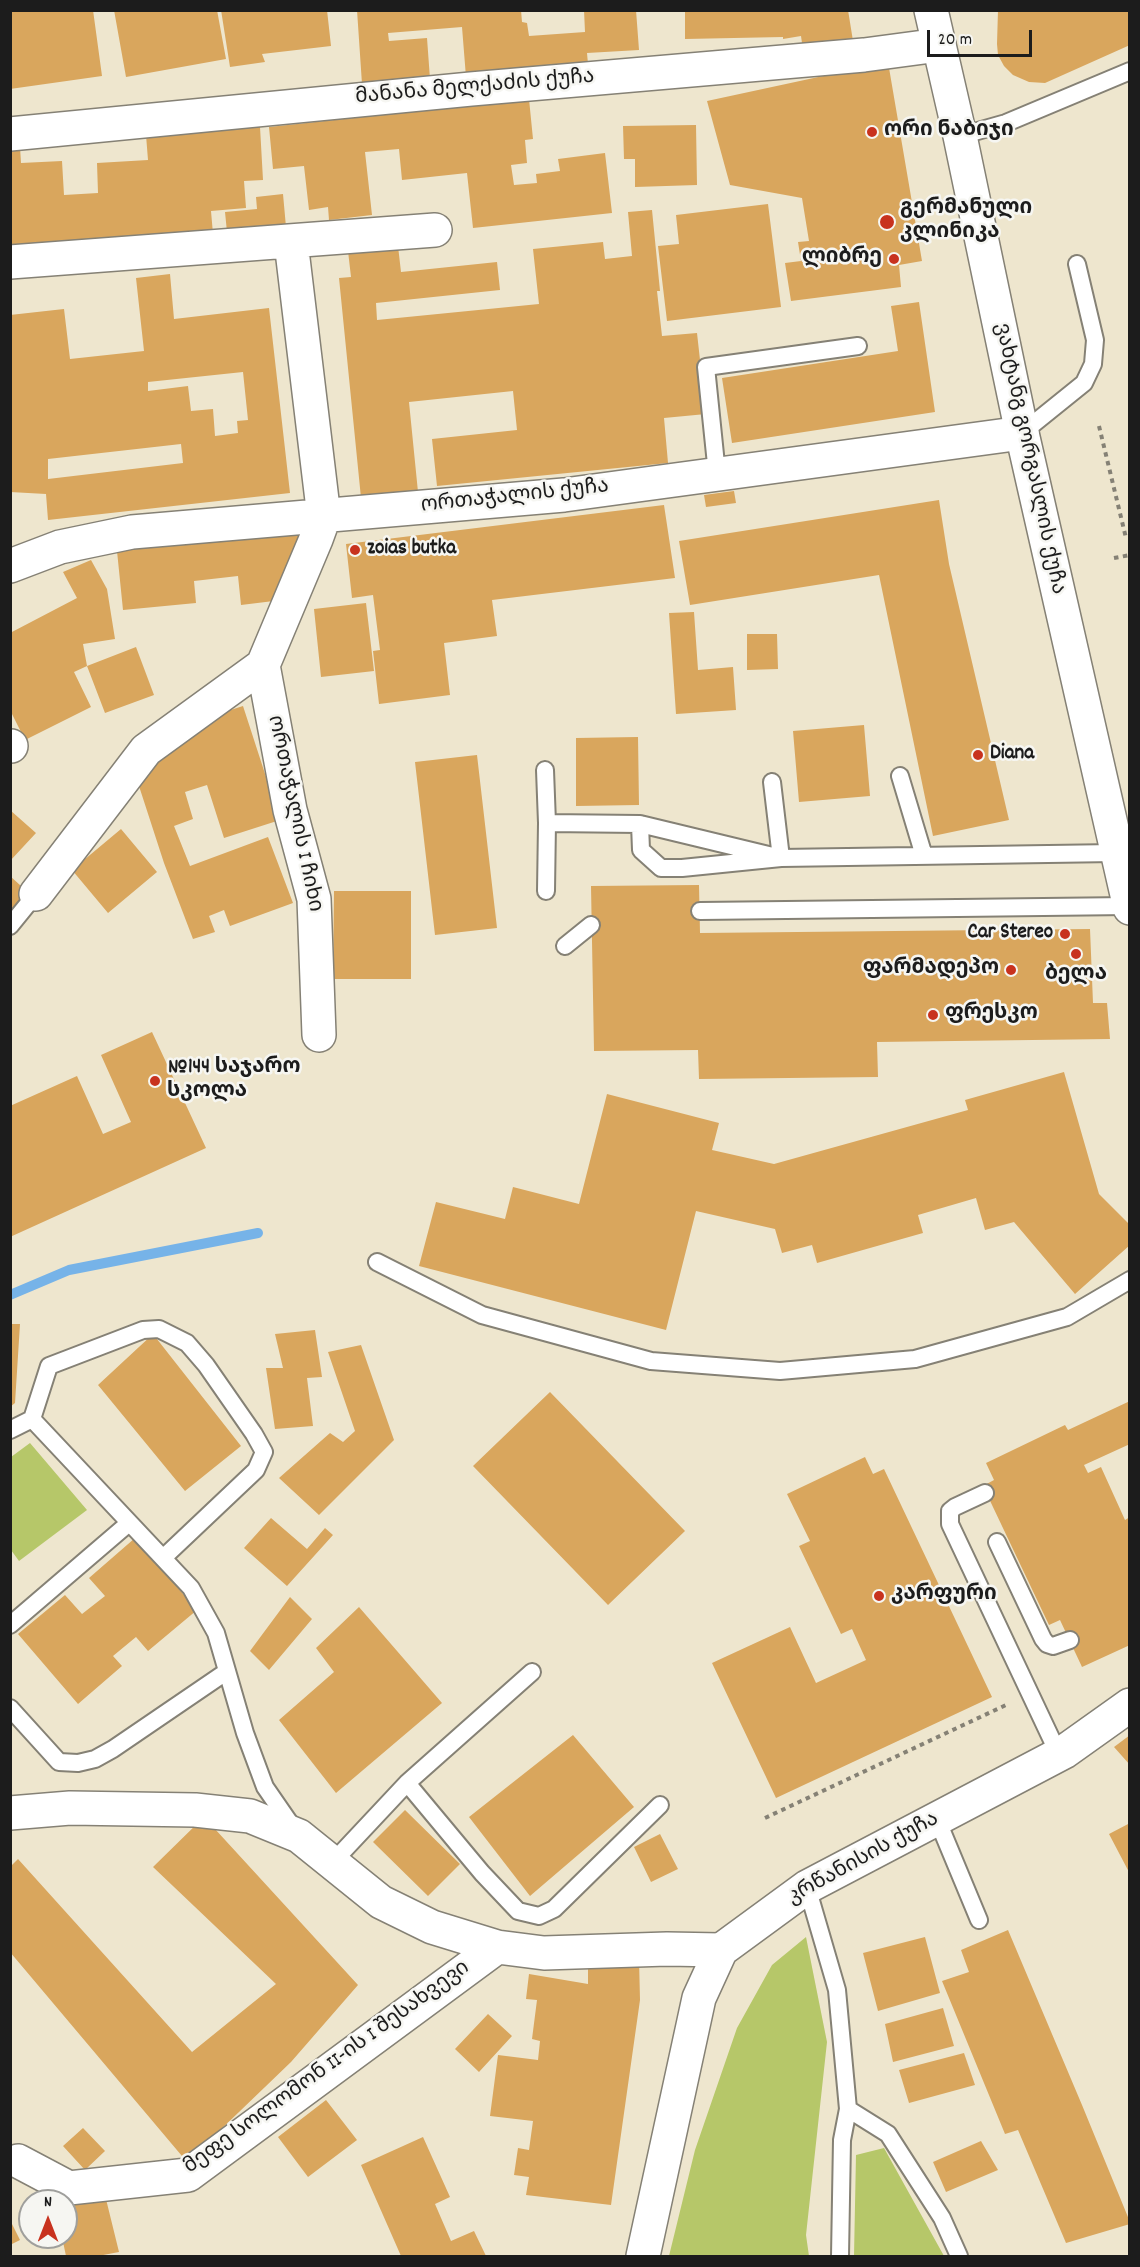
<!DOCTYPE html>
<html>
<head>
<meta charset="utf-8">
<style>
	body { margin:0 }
	#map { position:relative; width:1140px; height:2267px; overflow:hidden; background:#eee6ce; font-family:Dekko,sans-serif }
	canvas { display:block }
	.frame { position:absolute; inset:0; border:12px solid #1c1c1c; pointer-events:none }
	.north { position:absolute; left:18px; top:2189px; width:60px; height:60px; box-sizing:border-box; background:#f6f6f2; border:2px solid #9f9f9c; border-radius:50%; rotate:0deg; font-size:16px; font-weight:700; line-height:24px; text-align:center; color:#1c1c1c }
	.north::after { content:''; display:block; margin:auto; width:21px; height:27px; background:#c8321e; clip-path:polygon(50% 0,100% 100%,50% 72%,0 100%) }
	.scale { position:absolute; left:927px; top:30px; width:105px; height:27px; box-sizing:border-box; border:3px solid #1c1c1c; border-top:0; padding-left:8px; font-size:18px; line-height:21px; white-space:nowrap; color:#1c1c1c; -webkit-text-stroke:4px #f6f6f2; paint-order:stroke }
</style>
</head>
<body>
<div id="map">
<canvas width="1140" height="2267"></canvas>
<div class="frame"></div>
<div class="north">N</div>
<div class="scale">20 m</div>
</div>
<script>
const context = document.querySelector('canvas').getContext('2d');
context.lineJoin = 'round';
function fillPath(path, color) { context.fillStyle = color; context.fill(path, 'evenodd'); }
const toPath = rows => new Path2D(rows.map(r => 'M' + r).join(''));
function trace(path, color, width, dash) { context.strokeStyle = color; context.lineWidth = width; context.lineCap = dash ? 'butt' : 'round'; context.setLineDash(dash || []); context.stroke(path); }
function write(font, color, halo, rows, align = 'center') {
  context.font = font + ' Dekko,"Noto Sans Georgian",sans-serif'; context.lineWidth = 5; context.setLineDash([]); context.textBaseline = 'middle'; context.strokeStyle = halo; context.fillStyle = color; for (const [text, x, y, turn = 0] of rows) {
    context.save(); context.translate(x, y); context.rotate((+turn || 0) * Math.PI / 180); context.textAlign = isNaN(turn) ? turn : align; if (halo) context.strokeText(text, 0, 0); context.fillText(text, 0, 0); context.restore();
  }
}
const green = toPath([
	[30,1443,87,1510,19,1561,11,1550,11,1457],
	[806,1937,827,2042,806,2235,809,2256,669,2256,695,2150,737,2028,772,1965],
	[884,2148,944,2256,854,2256,856,2155]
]);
const stream = toPath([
	[10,1295,69,1270,258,1233]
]);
const building = toPath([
	[10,10,93,10,102,76,10,89],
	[114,10,217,10,226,59,126,77],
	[221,10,327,10,331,46,262,54,265,62,230,67],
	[357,10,521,10,522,22,527,23,529,36,585,32,584,10,636,10,639,50,587,53,589,75,466,77,462,27,388,33,389,41,427,38,430,79,362,84],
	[685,10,848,10,853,41,803,50,801,36,783,39,783,37,685,39],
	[998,10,1130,10,1130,45,1045,83,1029,82,1013,75,1004,66,998,55,997,44],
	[888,62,922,261,899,265,901,287,791,301,785,263,801,261,798,242,809,241,802,198,730,185,707,101],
	[529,99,533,139,525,140,527,163,511,165,514,185,537,183,536,174,560,171,558,159,605,153,612,213,473,228,467,173,402,180,399,149,365,152,372,215,329,220,328,207,309,210,304,166,273,169,269,127],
	[696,125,697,185,635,187,635,159,624,159,623,126],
	[260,127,263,180,244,181,246,208,211,211,213,234,10,248,10,148,20,147,21,163,62,161,64,195,98,193,97,163,148,160,146,135],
	[283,194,286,227,227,232,225,212,257,209,256,197],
	[768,204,781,307,667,321,658,246,679,244,676,215],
	[652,210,660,291,657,291,662,336,697,333,706,414,664,418,668,463,437,486,432,439,517,430,513,391,409,402,418,492,361,498,339,278,351,277,348,251,398,246,401,272,497,262,500,290,376,303,377,320,539,304,533,249,603,242,605,259,632,256,628,212],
	[170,274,174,319,269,308,290,493,48,520,46,494,10,492,10,315,64,309,70,359,144,351,136,278],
	[243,372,248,420,237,421,238,433,215,436,213,409,191,411,188,386,148,391,148,382],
	[181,444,183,463,48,479,48,459],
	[919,302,935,412,732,443,722,378,898,351,891,306],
	[734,491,736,503,706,507,704,495],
	[939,500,949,564,1009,820,933,836,879,575,690,605,679,541],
	[664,505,675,578,492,600,497,636,444,643,450,695,379,704,373,651,380,650,373,595,352,598,346,544],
	[315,531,290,599,241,605,238,576,194,581,196,603,123,610,117,551],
	[91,560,107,589,115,639,83,644,87,666,74,672,91,707,25,740,10,710,10,633,77,598,63,572],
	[366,603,374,671,321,677,314,609],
	[694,612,698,670,733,667,736,710,676,714,669,613],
	[747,634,777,634,778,669,747,670],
	[136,647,154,695,105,713,87,666],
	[243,706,280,820,224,838,207,785,185,792,193,819,174,826,190,866,268,837,293,903,230,926,224,910,209,916,215,932,193,939,164,863,138,783,190,731,187,724],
	[864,725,870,796,799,802,793,731],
	[638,737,639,805,576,806,576,738],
	[477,755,497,928,435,935,415,762],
	[10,810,36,833,10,861],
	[121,829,157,872,108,913,72,870],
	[10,876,31,895,10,917],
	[699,885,700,933,1090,929,1093,1003,1107,1003,1110,1039,877,1042,878,1077,699,1079,698,1050,594,1051,591,886],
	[334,891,411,891,411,979,333,979],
	[152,1032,206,1148,10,1237,10,1106,77,1076,103,1134,131,1122,101,1055],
	[1064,1072,1099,1194,1130,1225,1130,1245,1075,1294,1014,1222,985,1230,976,1198,918,1215,923,1233,817,1263,812,1245,782,1253,775,1229,696,1211,666,1330,419,1266,436,1202,505,1219,513,1187,579,1204,607,1094,719,1123,712,1150,774,1164,968,1110,965,1100],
	[10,1324,20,1324,15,1403,10,1407],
	[315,1330,322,1377,307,1378,313,1426,275,1429,266,1368,283,1368,275,1334],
	[153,1334,241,1446,185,1491,98,1385],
	[361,1345,394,1440,319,1515,279,1478,330,1433,343,1442,355,1431,328,1352],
	[550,1392,685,1531,608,1605,473,1466],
	[1130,1401,1130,1444,1084,1465,1088,1473,1101,1467,1125,1520,1130,1517,1130,1645,1082,1667,1060,1620,1049,1625,983,1486,994,1480,986,1463,1065,1425,1068,1430],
	[865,1457,873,1474,884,1469,992,1697,776,1798,712,1663,790,1627,816,1683,866,1660,852,1629,841,1634,799,1546,810,1541,787,1494],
	[271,1518,307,1549,325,1528,333,1535,287,1586,244,1548],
	[135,1538,197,1610,148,1651,136,1637,113,1656,122,1666,78,1704,18,1634,65,1595,82,1614,105,1596,89,1578],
	[290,1597,312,1619,269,1670,250,1651],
	[359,1607,442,1703,336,1793,279,1720,334,1672,316,1648],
	[573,1735,634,1807,530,1896,469,1817],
	[1130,1735,1130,1765,1114,1747],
	[405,1810,460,1864,428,1896,373,1842],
	[204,1817,358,1985,291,2062,187,2162,10,1952,10,1867,18,1859,192,2052,276,1984,153,1867],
	[1130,1823,1130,1874,1109,1834],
	[660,1834,678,1869,651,1882,634,1847],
	[1008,1930,1082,2105,1130,2222,1130,2224,1066,2243,1018,2130,1005,2134,942,1981,969,1972,961,1950],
	[925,1937,940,1993,878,2011,863,1953],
	[639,1958,640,2000,611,2205,526,2195,529,2177,514,2175,518,2148,529,2150,533,2121,490,2116,498,2055,538,2060,540,2041,532,2039,537,2000,526,1999,529,1974,588,1984,588,1959],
	[943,2008,954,2046,893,2062,885,2024],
	[488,2014,512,2036,479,2072,455,2049],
	[964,2053,975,2085,909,2103,899,2070],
	[326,2100,357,2140,308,2177,278,2137],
	[83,2128,105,2151,85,2170,63,2146],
	[423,2137,450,2197,435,2204,451,2241,474,2231,486,2256,401,2256,361,2165],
	[981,2141,998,2170,946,2192,933,2162],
	[105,2195,119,2252,98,2256,66,2256,62,2237,66,2237,66,2204],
	[10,2220,20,2240,10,2245]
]);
const path = toPath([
	[1099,426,1126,538],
	[1114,558,1130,555],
	[765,1818,1006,1705]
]);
const service = toPath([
	[960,136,1006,123,1130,71],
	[1022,433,1084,383,1093,364,1095,340,1077,264],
	[717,474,706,367,858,346],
	[545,770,547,823,640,824,781,858,1115,853],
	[900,776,924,856],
	[640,824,641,850,661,868,682,868,781,858,772,782],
	[546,891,547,823],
	[700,911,1129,906],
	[10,926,36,894],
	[565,946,591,925],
	[377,1262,482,1315,651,1361,780,1371,915,1359,1067,1317,1130,1280],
	[32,1419,191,1588,216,1633,245,1733,265,1787,294,1829],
	[10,1430,32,1419,49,1366,143,1330,159,1329,187,1343,206,1365,254,1434,264,1452,256,1470,163,1558],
	[985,1493,955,1507,950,1511,950,1524,1059,1755],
	[997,1542,1043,1639,1047,1644,1053,1646,1070,1640],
	[10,1625,129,1523],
	[10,1708,59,1762,78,1763,95,1759,113,1749,226,1672],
	[407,1783,482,1873,518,1911,539,1916,554,1909,660,1805],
	[937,1819,979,1920],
	[332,1863,407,1783,532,1672],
	[807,1887,837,1990,848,2109,888,2134,942,2218,959,2256],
	[840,2256,842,2140,848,2109]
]);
const minor = toPath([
	[10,134,471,89,864,55,939,45],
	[10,262,435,230],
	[10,566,60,547,132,532,564,495,1022,433],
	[263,665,290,810,314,899,319,1035],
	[10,746,11,746],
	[36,894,146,750,263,665,316,539,324,517,291,242],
	[10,1813,70,1808,195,1810,250,1816,299,1836,381,1902,432,1927,497,1947,544,1953,667,1949,721,1950],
	[18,2161,69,2188,188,2175,497,1947]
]);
const tertiary = toPath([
	[643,2256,699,1998,721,1950,807,1887,1064,1752,1130,1705]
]);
const secondary = toPath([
	[931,10,960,136,1022,433,1130,908]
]);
const markers = [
	[872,132,6,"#c8321e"],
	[887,222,8,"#c8321e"],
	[894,259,6,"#c8321e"],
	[355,550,6,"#c8321e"],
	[978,755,6,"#c8321e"],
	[1065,934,6,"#c8321e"],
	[1076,954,6,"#c8321e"],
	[1011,970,6,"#c8321e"],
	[933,1015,6,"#c8321e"],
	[155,1081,6,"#c8321e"],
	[879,1596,6,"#c8321e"]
];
const streetNames = [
	["მანანა მელქაძის ქუჩა",475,89,-5],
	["ვახტანგ გორგასლის ქუჩა",1028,459,78],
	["ორთაჭალის ქუჩა",515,498,-6],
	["ორთაჭალის I ჩიხი",293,814,78],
	["კრწანისის ქუჩა",864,1860,-29],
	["მეფე სოლომონ II-ის I შესახვევი",328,2069,-36]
];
const poiNames = [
	["ორი ნაბიჯი",884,132],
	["გერმანული",900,210],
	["კლინიკა",900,234],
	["ლიბრე",882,259,"right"],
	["zoias butka",367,550],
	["Diana",990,755],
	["Car Stereo",1053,934,"right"],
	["ფარმადეპო",999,970,"right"],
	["ბელა",1076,976,"center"],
	["ფრესკო",945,1015],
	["№144 საჯარო",167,1069],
	["სკოლა",167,1093],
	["კარფური",891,1596]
];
fillPath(green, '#b6c769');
trace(stream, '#76b3e8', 10);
fillPath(building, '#d9a65d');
trace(service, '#858175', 20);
trace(minor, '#858175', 36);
trace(tertiary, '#858175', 36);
trace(secondary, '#858175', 36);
trace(path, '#858175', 4, [4.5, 4.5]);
trace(service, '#fff', 16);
trace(minor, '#fff', 33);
trace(tertiary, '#fff', 33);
trace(secondary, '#fff', 33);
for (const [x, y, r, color] of markers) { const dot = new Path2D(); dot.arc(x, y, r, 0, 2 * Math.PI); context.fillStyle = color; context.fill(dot); trace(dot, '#f6f6f2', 2); }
write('21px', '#1c1c1c', '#f6f6f2', streetNames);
write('bold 21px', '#1c1c1c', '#f6f6f2', poiNames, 'left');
</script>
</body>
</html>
